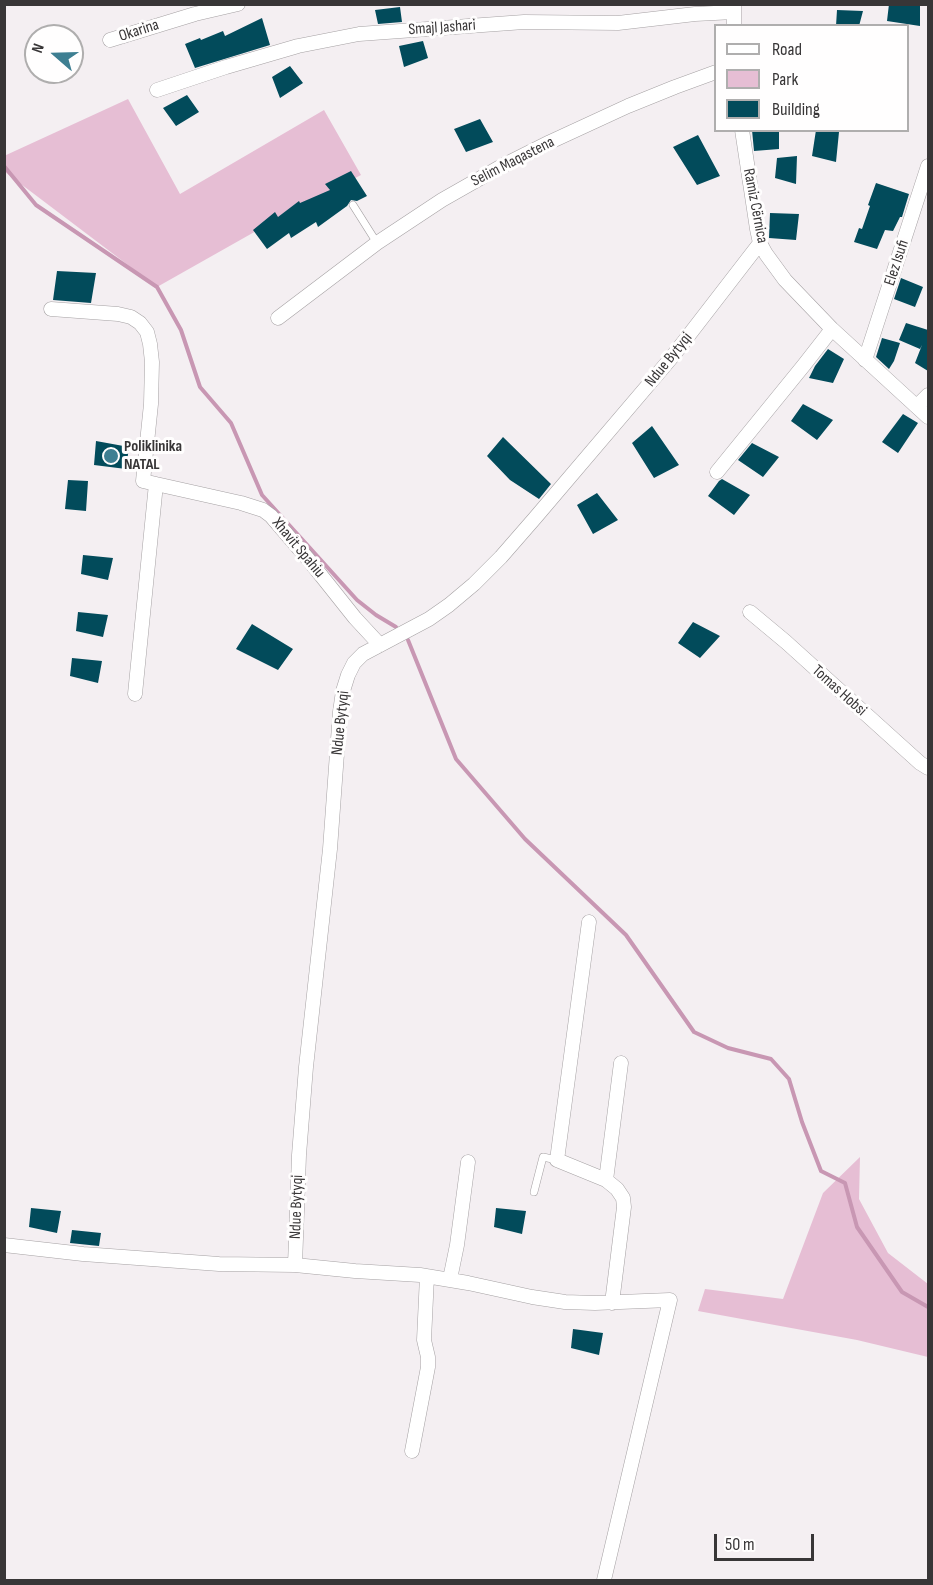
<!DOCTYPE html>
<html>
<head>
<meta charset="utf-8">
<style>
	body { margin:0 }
	#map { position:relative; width:933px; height:1585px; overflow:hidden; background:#f4eff2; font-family:"Sofia Sans Condensed",sans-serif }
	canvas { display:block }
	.frame { position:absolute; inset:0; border:6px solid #383637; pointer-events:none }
	.legend { position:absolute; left:714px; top:24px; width:195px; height:108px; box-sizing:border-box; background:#fffefe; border:2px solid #afaeae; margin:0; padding:8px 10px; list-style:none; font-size:18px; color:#383637 }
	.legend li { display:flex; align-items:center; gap:12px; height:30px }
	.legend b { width:30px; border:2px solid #afaeae }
	.north { position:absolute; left:24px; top:24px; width:60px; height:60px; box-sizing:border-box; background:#fffefe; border:2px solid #afaeae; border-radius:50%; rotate:290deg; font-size:16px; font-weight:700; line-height:24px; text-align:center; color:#383637 }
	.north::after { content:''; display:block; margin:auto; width:21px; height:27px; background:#3e7f92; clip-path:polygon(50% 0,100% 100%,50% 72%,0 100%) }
	.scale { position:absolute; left:714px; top:1534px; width:100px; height:27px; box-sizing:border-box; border:3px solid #383637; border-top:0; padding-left:8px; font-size:18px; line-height:21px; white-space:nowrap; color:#383637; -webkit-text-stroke:4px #fffefe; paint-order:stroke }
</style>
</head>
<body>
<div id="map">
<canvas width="933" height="1585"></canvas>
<div class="frame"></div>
<ul class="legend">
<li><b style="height:8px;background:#fff"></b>Road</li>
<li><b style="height:16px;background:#e6bed4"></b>Park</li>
<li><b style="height:16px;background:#024b5b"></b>Building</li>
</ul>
<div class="north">N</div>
<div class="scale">50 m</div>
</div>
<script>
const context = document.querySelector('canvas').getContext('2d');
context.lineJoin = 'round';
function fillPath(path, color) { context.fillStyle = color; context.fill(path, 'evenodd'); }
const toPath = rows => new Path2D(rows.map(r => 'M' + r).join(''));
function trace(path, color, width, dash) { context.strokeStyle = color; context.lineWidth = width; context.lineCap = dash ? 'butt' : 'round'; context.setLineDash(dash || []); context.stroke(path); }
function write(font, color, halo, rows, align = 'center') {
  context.font = font + ' "Sofia Sans Condensed",sans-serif'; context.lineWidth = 6; context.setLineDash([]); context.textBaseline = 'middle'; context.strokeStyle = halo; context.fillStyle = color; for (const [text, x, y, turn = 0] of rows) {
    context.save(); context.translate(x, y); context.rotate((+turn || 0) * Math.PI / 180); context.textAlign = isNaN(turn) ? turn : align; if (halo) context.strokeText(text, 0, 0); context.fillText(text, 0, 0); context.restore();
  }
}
const green = toPath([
	[128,99,180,194,324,110,361,175,265,226,157,287,5,172,4,156],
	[860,1157,859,1199,888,1253,928,1284,928,1357,857,1340,698,1311,705,1289,783,1299,823,1193]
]);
const stream = toPath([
	[4,166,36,205,157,287,181,330,200,387,231,423,262,495,357,600,376,615,396,627],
	[408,640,456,759,525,839,626,935,694,1032,728,1048,771,1059,789,1079,802,1122,821,1171,845,1183,857,1227,902,1292,928,1307]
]);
const building = toPath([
	[889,4,920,4,920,26,887,21],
	[400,7,402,22,378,24,375,10],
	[837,10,863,11,859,26,836,26],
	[262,18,270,45,195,68,185,44,200,38,201,40,223,31,225,36],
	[423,41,428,58,404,67,399,46],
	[290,66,303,83,280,98,272,77],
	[187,95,199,112,176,126,163,108],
	[480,119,493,142,466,152,454,129],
	[752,130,779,130,779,149,754,151],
	[816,130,839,132,836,162,812,156],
	[698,135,720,176,697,185,673,147],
	[797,156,796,184,775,178,777,158],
	[351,171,367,196,357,201,351,200,347,206,318,227,316,222,291,238,289,233,267,249,253,230,275,212,278,217,299,201,300,203,330,190,325,184],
	[876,183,909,194,902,217,900,217,893,231,885,230,877,249,854,242,859,228,862,229,870,206,868,205],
	[770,213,799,214,796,240,769,238],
	[57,271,96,273,91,303,53,300],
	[901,278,923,287,915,307,894,299],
	[906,323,928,330,928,371,915,363,922,345,920,349,899,340],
	[882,338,900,343,894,361,889,369,876,357],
	[828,349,844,359,833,383,809,378,815,366],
	[803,404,833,420,817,440,791,421],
	[903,414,918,423,898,453,882,442],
	[652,426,679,465,654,478,632,443],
	[503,437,551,484,539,499,510,480,487,456],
	[96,441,129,447,126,469,94,465],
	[752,443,779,457,763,477,738,460],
	[722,479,750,495,734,515,708,496,719,481],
	[68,480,88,481,86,511,65,509],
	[597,493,618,520,593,534,577,505],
	[83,555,113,558,108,580,81,574],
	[78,612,108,615,103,637,76,631],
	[693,622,720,636,700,658,678,643],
	[252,624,293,649,278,670,236,649],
	[72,658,102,661,98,683,70,676],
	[31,1208,61,1211,57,1233,29,1227],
	[496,1208,526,1211,522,1234,494,1227],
	[72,1230,101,1233,99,1246,70,1243],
	[573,1329,603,1333,599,1355,571,1348]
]);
const service = toPath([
	[353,205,377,243],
	[534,1192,543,1157,557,1160]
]);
const minor = toPath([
	[734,26,734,4],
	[110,40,195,14,238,4],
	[157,90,226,67,298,46,359,34,524,22,618,23,695,14,734,12],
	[742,130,757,229,760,243,766,254,785,280,832,329,928,417],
	[51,309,118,314,131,317,140,323,147,332,150,344,152,362,151,404,143,481,156,484,135,694],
	[278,318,377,243,442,200,500,167,550,142,628,106,675,87,716,72],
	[865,360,928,166],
	[917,406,928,395],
	[717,472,804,365,832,329],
	[156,484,241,503,263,510,271,516,308,559,355,618,380,645],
	[750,612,786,642,920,763,928,768],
	[589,922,557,1160,606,1180,617,1189,623,1198,624,1207,612,1303],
	[606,1180,621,1063],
	[4,1245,83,1254,219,1264,295,1265,355,1271,420,1275,468,1283,532,1297,565,1302,595,1303,670,1300,604,1580],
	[295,1265,299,1155,306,1067,330,849,340,712,343,691,348,675,354,663,363,654,429,619,449,605,474,584,501,557,535,518,672,357,760,243],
	[450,1279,457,1245,468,1162],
	[412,1451,428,1367,428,1357,424,1340,427,1276]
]);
const markers = [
	[111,456,8,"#3e7f92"]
];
const streetNames = [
	["Smajl Jashari",442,28,-4],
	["Okarina",139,31,-18],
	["Selim Maqastena",513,162,-27],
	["Ramiz Cërnica",755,206,79],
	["Elez Isufi",897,263,-72],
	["Ndue Bytyqi",669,360,-51],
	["Xhavit Spahiu",298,548,50],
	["Tomas Hobsi",839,691,42],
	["Ndue Bytyqi",341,723,-84],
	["Ndue Bytyqi",297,1207,-88]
];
const poiNames = [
	["Poliklinika",124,447],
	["NATAL",124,465]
];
fillPath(green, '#e6bed4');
trace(stream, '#c897b3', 4);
fillPath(building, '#024b5b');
trace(service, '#a5a1a3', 8);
trace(minor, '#a5a1a3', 15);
trace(service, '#fff', 7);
trace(minor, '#fff', 14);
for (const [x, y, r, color] of markers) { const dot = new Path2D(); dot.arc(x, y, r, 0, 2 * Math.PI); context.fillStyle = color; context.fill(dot); trace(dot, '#fffefe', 2); }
write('16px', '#383637', '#fffefe', streetNames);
write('bold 16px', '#383637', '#fffefe', poiNames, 'left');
</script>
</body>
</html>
